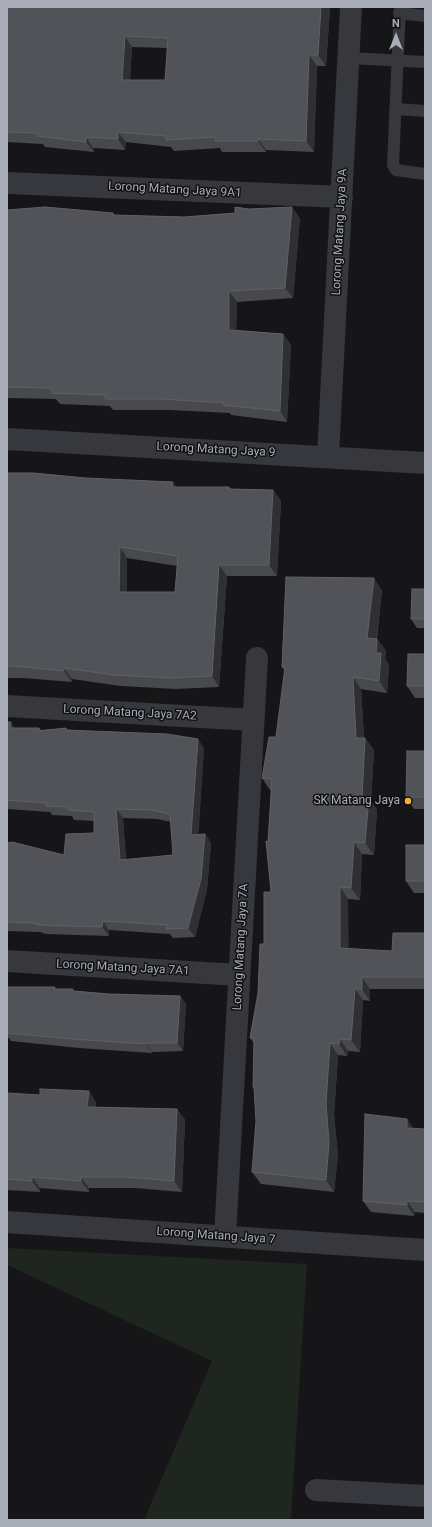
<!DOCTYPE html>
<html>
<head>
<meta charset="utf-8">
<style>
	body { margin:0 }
	#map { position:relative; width:432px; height:1527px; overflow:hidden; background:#161618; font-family:Roboto,sans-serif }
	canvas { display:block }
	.frame { position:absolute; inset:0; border:8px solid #a8adb8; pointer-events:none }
	.north { position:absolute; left:376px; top:16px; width:40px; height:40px; -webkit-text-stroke:3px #111113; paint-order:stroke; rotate:0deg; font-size:11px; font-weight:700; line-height:16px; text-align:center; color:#a8adb8 }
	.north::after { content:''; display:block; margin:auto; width:14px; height:18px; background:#a8adb8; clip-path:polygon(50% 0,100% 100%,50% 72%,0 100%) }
</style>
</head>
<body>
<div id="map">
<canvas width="432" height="1527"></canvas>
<div class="frame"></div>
<div class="north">N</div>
</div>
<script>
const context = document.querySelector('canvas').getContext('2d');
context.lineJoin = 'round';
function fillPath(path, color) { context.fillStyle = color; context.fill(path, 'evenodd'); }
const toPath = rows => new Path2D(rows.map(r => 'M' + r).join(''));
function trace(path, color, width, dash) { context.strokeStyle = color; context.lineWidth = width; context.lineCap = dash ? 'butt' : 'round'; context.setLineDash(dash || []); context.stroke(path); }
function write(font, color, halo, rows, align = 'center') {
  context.font = font + ' Roboto,sans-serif'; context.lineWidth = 3; context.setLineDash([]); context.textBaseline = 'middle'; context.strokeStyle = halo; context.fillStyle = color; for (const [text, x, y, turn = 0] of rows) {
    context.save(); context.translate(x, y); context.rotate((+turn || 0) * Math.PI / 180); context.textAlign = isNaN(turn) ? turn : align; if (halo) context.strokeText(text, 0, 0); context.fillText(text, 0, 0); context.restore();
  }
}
const green = toPath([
	[7,1248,307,1264,291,1520,144,1520,212,1361,7,1265]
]);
const lane = toPath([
	[400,7,393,165,396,170,425,174],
	[399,13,425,16],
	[349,58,425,62],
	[395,109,425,111]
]);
const street = toPath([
	[7,183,342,197],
	[7,439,425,463],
	[328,456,351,7],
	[7,706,253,720],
	[7,961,239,975],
	[7,1222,425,1250],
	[225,1236,257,658],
	[316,1490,425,1496]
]);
const wall = toPath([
	[7,7,330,7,326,66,317,66,314,152,266,150,266,152,222,152,220,148,174,151,171,147,126,142,125,150,93,148,94,152,45,147,43,144,7,142],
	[132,47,167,48,165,80,130,80],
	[7,210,113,213,114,215,184,217,300,218,293,298,237,302,236,330,283,334,291,345,287,422,231,415,230,413,169,410,113,410,110,406,60,404,56,399,7,398],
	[7,473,176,487,229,487,231,489,273,490,281,501,277,576,227,576,219,687,176,689,121,686,72,679,72,682,23,678,7,678],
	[127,558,177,566,175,592,127,592],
	[425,589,425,628,417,628,411,619],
	[382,590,377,639,386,651,385,659,389,665,387,693,361,689,364,738,365,738,374,750,371,801,377,810,374,855,362,854,360,900,348,899,348,949,392,951,425,933,425,989,370,989,370,1001,363,1000,360,1052,348,1051,347,1056,338,1055,334,1115,338,1155,334,1192,261,1184,252,1172,256,1121,254,1089,253,1087,254,1043,250,1038,258,993,271,892,268,842,271,790,270,790,262,778,276,737,285,671,282,667],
	[425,654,425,698,415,698,407,686],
	[7,722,14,728,39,728,41,730,66,728,68,730,204,748,198,834,205,834,211,843,207,889,195,937,173,938,170,934,109,930,109,936,46,934,40,932,7,931,7,843,64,855,94,833,94,821,74,820,72,816,52,815,50,812,7,809],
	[123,818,157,819,171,822,173,855,126,860],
	[425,751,425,809,414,809,406,797],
	[425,845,425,893,414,893,406,881],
	[7,987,55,987,56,989,75,991,109,994,180,996,186,1004,183,1051,152,1052,152,1053,79,1048,11,1041,9,1038,7,1038],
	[7,1093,96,1102,96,1107,177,1109,185,1120,182,1192,134,1188,89,1188,89,1192,40,1188,40,1192,7,1190],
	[425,1129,425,1213,415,1212,414,1216,371,1212,363,1201]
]);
const shadedWall = toPath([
	[321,7,330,7,326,66,318,55],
	[125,36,132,47,129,90,122,80],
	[309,55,317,66,314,152,306,141],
	[118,132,126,142,125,150,118,139],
	[86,137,93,148,94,152,86,142],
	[258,139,266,150,266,152,258,141],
	[292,207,300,218,293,298,285,288],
	[229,291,237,302,236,340,229,330],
	[283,334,291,345,287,422,280,411],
	[173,482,181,493,172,487],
	[273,490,281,501,277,576,269,565],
	[120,547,127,558,127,604,119,592],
	[219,565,227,576,219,687,212,676],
	[374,578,382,590,375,650,367,638],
	[377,639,386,651,385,659,389,665,387,693,379,681,376,653],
	[64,668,72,679,72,682,64,671],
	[353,677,361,689,365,749,365,738,374,750,371,801,377,810,374,855,365,843,356,738],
	[11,722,17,732,10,728],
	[198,739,204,748,198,844,191,835],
	[116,809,123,818,126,870,120,860],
	[205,834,211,843,207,889,195,937,188,928],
	[354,842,362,854,360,900,351,888],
	[340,887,348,899,349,960,340,948],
	[103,921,109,930,109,936,102,927],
	[362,977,370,989,370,1001,362,989],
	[355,989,363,1000,360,1052,351,1040],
	[180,996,186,1004,183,1051,177,1043],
	[340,1039,348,1051,347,1056,339,1044],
	[146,1043,152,1052,152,1053,146,1044],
	[330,1043,338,1055,334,1115,338,1155,334,1192,326,1180,326,1103],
	[89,1091,96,1102,95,1118,87,1107],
	[177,1109,185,1120,182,1192,174,1181],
	[407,1119,415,1130,407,1128],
	[32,1177,40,1188,40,1192,32,1181],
	[81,1177,89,1188,89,1192,81,1181],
	[407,1201,415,1212,414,1216,407,1205]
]);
const building = toPath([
	[7,7,321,7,318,55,309,55,306,141,258,139,258,141,215,141,215,137,166,140,166,136,118,132,118,139,86,137,86,142,37,136,37,133,7,132,7,7],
	[125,36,168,38,165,80,122,80,125,36],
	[45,207,113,213,113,215,184,217,235,213,235,207,249,209,292,207,285,288,229,291,229,330,283,334,280,411,223,405,224,403,162,399,105,399,106,395,52,393,52,388,7,387,7,210,45,207],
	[7,473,33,473,86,478,173,482,172,487,229,487,229,489,273,490,269,565,219,565,212,676,168,678,114,675,64,668,64,671,15,666,7,666,7,473],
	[120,547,178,556,175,592,119,592,120,547],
	[286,577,374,578,367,638,377,639,376,653,381,653,379,681,353,677,356,738,365,738,362,798,369,798,365,843,354,842,351,888,340,887,340,948,392,951,393,933,425,933,425,977,362,977,362,989,355,989,351,1040,340,1039,339,1044,330,1043,326,1103,329,1143,326,1180,252,1172,256,1121,254,1087,253,1087,254,1038,250,1038,258,993,260,944,264,944,264,892,271,892,266,841,268,842,272,779,262,778,269,737,276,737,285,667,282,667,286,577],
	[412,589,425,589,425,619,411,619,412,589],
	[408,654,425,654,425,686,407,686,408,654],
	[7,722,11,722,10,728,39,728,39,731,66,728,66,730,167,734,198,739,191,835,205,834,201,879,188,928,166,929,167,925,103,921,102,927,39,925,33,923,7,922,7,843,12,842,64,855,66,834,94,833,94,812,68,810,68,807,46,806,46,803,7,800,7,722],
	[116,809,151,810,170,814,173,855,120,860,116,809],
	[407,751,425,751,425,797,406,797,407,751],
	[406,845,425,845,425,881,406,881,406,845],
	[7,987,55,987,54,989,73,989,73,991,109,994,180,996,177,1043,146,1043,146,1044,73,1039,7,1033,7,987],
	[40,1089,89,1091,87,1107,177,1109,174,1181,127,1177,81,1177,81,1181,32,1177,32,1181,7,1179,7,1093,40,1095,40,1089],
	[365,1114,407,1119,407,1128,425,1129,425,1202,407,1201,407,1205,363,1201,365,1114]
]);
const markers = [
	[408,801,4,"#f2b134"]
];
const streetNames = [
	["Lorong Matang Jaya 9A1",175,190,3],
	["Lorong Matang Jaya 9A",340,232,-87],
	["Lorong Matang Jaya 9",216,450,3],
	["Lorong Matang Jaya 7A2",130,713,3],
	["Lorong Matang Jaya 7A",241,947,-87],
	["Lorong Matang Jaya 7A1",123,968,3],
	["Lorong Matang Jaya 7",216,1236,4]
];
const poiNames = [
	["SK Matang Jaya",400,801]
];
fillPath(green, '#1e261f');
trace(lane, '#37383d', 12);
trace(street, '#37383d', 22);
fillPath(wall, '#47494d');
fillPath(shadedWall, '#2f3033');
fillPath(building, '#525359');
trace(building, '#5f6168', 1);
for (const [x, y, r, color] of markers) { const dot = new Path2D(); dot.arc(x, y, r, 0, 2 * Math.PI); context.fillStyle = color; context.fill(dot); trace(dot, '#111113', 1.5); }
write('12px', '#a8adb8', '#111113', streetNames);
write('12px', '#a8adb8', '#111113', poiNames, 'right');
</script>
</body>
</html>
